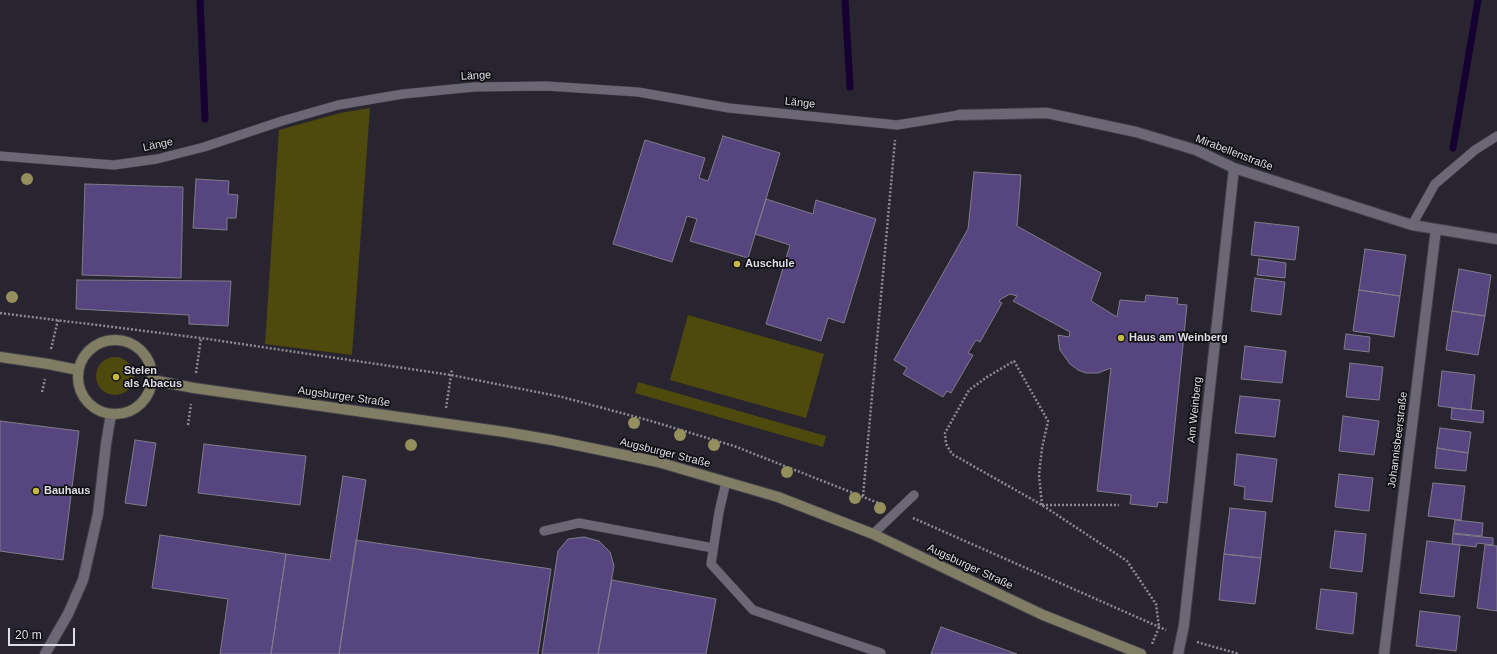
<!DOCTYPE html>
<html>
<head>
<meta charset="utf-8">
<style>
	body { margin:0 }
	#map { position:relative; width:1497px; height:654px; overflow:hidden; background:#282530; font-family:Helvetica,sans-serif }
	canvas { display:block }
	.scale { position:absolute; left:8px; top:628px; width:67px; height:18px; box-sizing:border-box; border:2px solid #dfdde5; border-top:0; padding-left:5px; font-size:12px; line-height:14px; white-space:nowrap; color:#dfdde5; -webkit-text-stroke:3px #100f14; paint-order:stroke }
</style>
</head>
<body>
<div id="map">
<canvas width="1497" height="654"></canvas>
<div class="scale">20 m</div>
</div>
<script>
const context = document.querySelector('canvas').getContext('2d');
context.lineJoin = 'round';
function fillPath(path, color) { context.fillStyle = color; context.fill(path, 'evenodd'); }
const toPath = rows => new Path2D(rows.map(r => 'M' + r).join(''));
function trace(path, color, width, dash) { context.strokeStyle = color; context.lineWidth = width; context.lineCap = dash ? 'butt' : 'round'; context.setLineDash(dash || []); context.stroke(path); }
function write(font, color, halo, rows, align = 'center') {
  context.font = font + ' Helvetica,sans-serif'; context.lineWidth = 3.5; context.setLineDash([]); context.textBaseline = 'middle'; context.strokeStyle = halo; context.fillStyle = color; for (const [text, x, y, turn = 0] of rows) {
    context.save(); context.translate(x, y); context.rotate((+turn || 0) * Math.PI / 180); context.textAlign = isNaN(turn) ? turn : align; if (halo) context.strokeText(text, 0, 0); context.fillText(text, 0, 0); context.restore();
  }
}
const green = toPath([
	[370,108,352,355,265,344,279,130,340,113],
	[688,315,824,354,806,418,670,380],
	'96 376a19 19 0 1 1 38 0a19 19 0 1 1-38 0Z',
	[638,382,826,436,823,447,635,393]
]);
const stream = toPath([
	[200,0,205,119],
	[845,0,850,87],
	[1453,148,1478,0]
]);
const building = toPath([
	[723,136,780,153,748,258,690,241,697,219,687,216,672,262,613,244,645,140,705,158,699,178,708,181,723,136],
	[974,172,1021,175,1017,226,1101,273,1091,301,1117,317,1120,300,1145,302,1146,295,1178,298,1177,304,1187,305,1167,503,1158,502,1157,507,1130,504,1131,495,1097,491,1111,368,1098,373,1086,373,1078,370,1070,364,1060,350,1058,335,1069,337,1070,332,1013,301,1017,296,1010,294,1001,299,999,301,1002,303,980,342,976,340,968,353,973,355,951,393,947,391,943,397,903,374,907,368,894,360,968,229,974,172],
	[196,179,229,181,228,194,238,195,236,218,227,218,227,230,193,228,196,179],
	[85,184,183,187,181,278,82,275,85,184],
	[766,199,813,214,816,200,876,219,844,323,828,318,821,341,766,324,790,245,755,234,766,199],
	[1255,222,1299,227,1295,260,1251,255,1255,222],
	[1365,249,1406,255,1400,296,1359,290,1365,249],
	[1259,259,1286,263,1285,278,1257,275,1259,259],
	[1459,269,1491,275,1485,316,1452,311,1459,269],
	[1255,278,1285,282,1281,315,1251,311,1255,278],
	[77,280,231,281,228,326,189,324,189,315,76,309,77,280],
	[1359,290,1400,296,1394,337,1353,331,1359,290],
	[1452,311,1485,316,1478,355,1446,350,1452,311],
	[1346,334,1370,337,1369,352,1344,349,1346,334],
	[1245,346,1286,351,1282,383,1241,379,1245,346],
	[1350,363,1383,367,1379,400,1346,397,1350,363],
	[1442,371,1475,375,1471,410,1438,406,1442,371],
	[1240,396,1280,400,1275,437,1235,433,1240,396],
	[1452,408,1484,411,1483,423,1451,419,1452,408],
	[1343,416,1379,421,1374,455,1339,451,1343,416],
	[0,421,79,431,63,560,0,551,0,421],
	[1440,428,1471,432,1468,453,1437,448,1440,428],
	[135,440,156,443,146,506,125,503,135,440],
	[204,444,306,456,300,505,198,493,204,444],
	[1437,448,1468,453,1466,471,1435,468,1437,448],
	[1237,454,1277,459,1272,502,1244,499,1245,487,1234,485,1237,454],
	[1339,474,1373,478,1369,511,1335,507,1339,474],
	[343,476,366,480,339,654,271,654,286,554,330,560,343,476],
	[1433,483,1465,486,1461,520,1428,516,1433,483],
	[1230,508,1266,512,1261,558,1224,554,1230,508],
	[1455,520,1483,523,1482,536,1453,533,1455,520],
	[1335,531,1366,534,1362,572,1330,568,1335,531],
	[1453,534,1493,538,1493,545,1477,543,1476,547,1452,544,1453,534],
	[160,535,286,554,271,654,220,654,228,599,152,588,160,535],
	[584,537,599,541,610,552,614,566,598,654,542,654,558,551,568,539,584,537],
	[356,540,551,569,538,654,339,654,356,540],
	[1427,541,1460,545,1454,597,1420,593,1427,541],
	[1485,545,1497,546,1497,611,1477,608,1485,545],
	[1224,554,1261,558,1255,604,1219,600,1224,554],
	[612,580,716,599,706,654,598,654,612,580],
	[1321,589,1357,593,1353,634,1316,629,1321,589],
	[1420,611,1460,616,1456,651,1416,646,1420,611],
	[941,627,1017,654,931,654,941,627]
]);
const path = toPath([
	[0,313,201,338,451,375,562,397,651,421,734,446,881,504],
	[51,349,58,320],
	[196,373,201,338],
	[42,392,45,379],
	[446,408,452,369],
	[188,425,191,404],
	[863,496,895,140],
	[1042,505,1039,475,1042,448,1048,421,1014,361,987,377,969,390,945,433,946,444,952,454,1042,505,1127,561,1156,604,1159,627,1152,644],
	[1042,505,1119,505],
	[913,518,1166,630],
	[1197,642,1239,654]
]);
const lane = toPath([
	[0,156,114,165,157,159,204,147,282,121,338,105,403,94,474,87,546,86,638,92,729,108,897,125,959,115],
	[1412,225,1435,184,1475,150,1497,136],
	[726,482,719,512,711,564,753,610,881,653],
	[544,531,579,523,713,548],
	[873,534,914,495]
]);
const street = toPath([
	[959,115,1047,113,1136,132,1196,150,1234,168,1412,225,1497,239],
	[45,654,68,614,83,580,98,514,106,444,111,414],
	[1178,654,1184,625,1234,168],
	[1384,654,1436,229]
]);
const secondary = toPath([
	'78 377a37 37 0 1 1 74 0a37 37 0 1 1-74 0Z',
	[0,357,48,364,78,370],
	[152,380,194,388,505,432,552,440,658,462,778,497,873,534,1043,615,1141,654]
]);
const trees = [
	[27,179],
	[12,297],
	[634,423],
	[680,435],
	[411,445],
	[714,445],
	[787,472],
	[855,498],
	[880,508]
];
const markers = [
	[737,264,4,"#c5bc3d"],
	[1121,338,4,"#c5bc3d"],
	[116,377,4,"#c5bc3d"],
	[36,491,4,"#c5bc3d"]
];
const streetNames = [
	["Länge",476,76,-3],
	["Länge",800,103,6],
	["Länge",158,145,-12],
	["Mirabellenstraße",1234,153,21],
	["Augsburger Straße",344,397,8],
	["Am Weinberg",1195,410,-84],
	["Johannisbeerstraße",1398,440,-83],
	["Augsburger Straße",665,453,14],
	["Augsburger Straße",970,567,25]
];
const poiNames = [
	["Auschule",745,264],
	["Haus am Weinberg",1129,338],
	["Stelen",124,371],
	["als Abacus",124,384],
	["Bauhaus",44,491]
];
fillPath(green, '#4e490c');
trace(stream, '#150031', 7);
fillPath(building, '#57457f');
trace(building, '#807c8a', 1);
trace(lane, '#424049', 10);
trace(street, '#424049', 12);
trace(secondary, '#424049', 12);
trace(path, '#8d8a93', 2.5, [2, 2]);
trace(lane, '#6b6775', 9);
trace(street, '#6b6775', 10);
trace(secondary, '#817c64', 10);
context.fillStyle = '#948f5c';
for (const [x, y] of trees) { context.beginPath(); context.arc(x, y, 6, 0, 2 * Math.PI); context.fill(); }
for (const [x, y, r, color] of markers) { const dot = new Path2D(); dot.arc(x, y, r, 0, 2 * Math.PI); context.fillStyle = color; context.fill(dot); trace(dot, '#100f14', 1.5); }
write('11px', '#dfdde5', '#100f14', streetNames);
write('bold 11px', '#dfdde5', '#100f14', poiNames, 'left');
</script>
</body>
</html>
